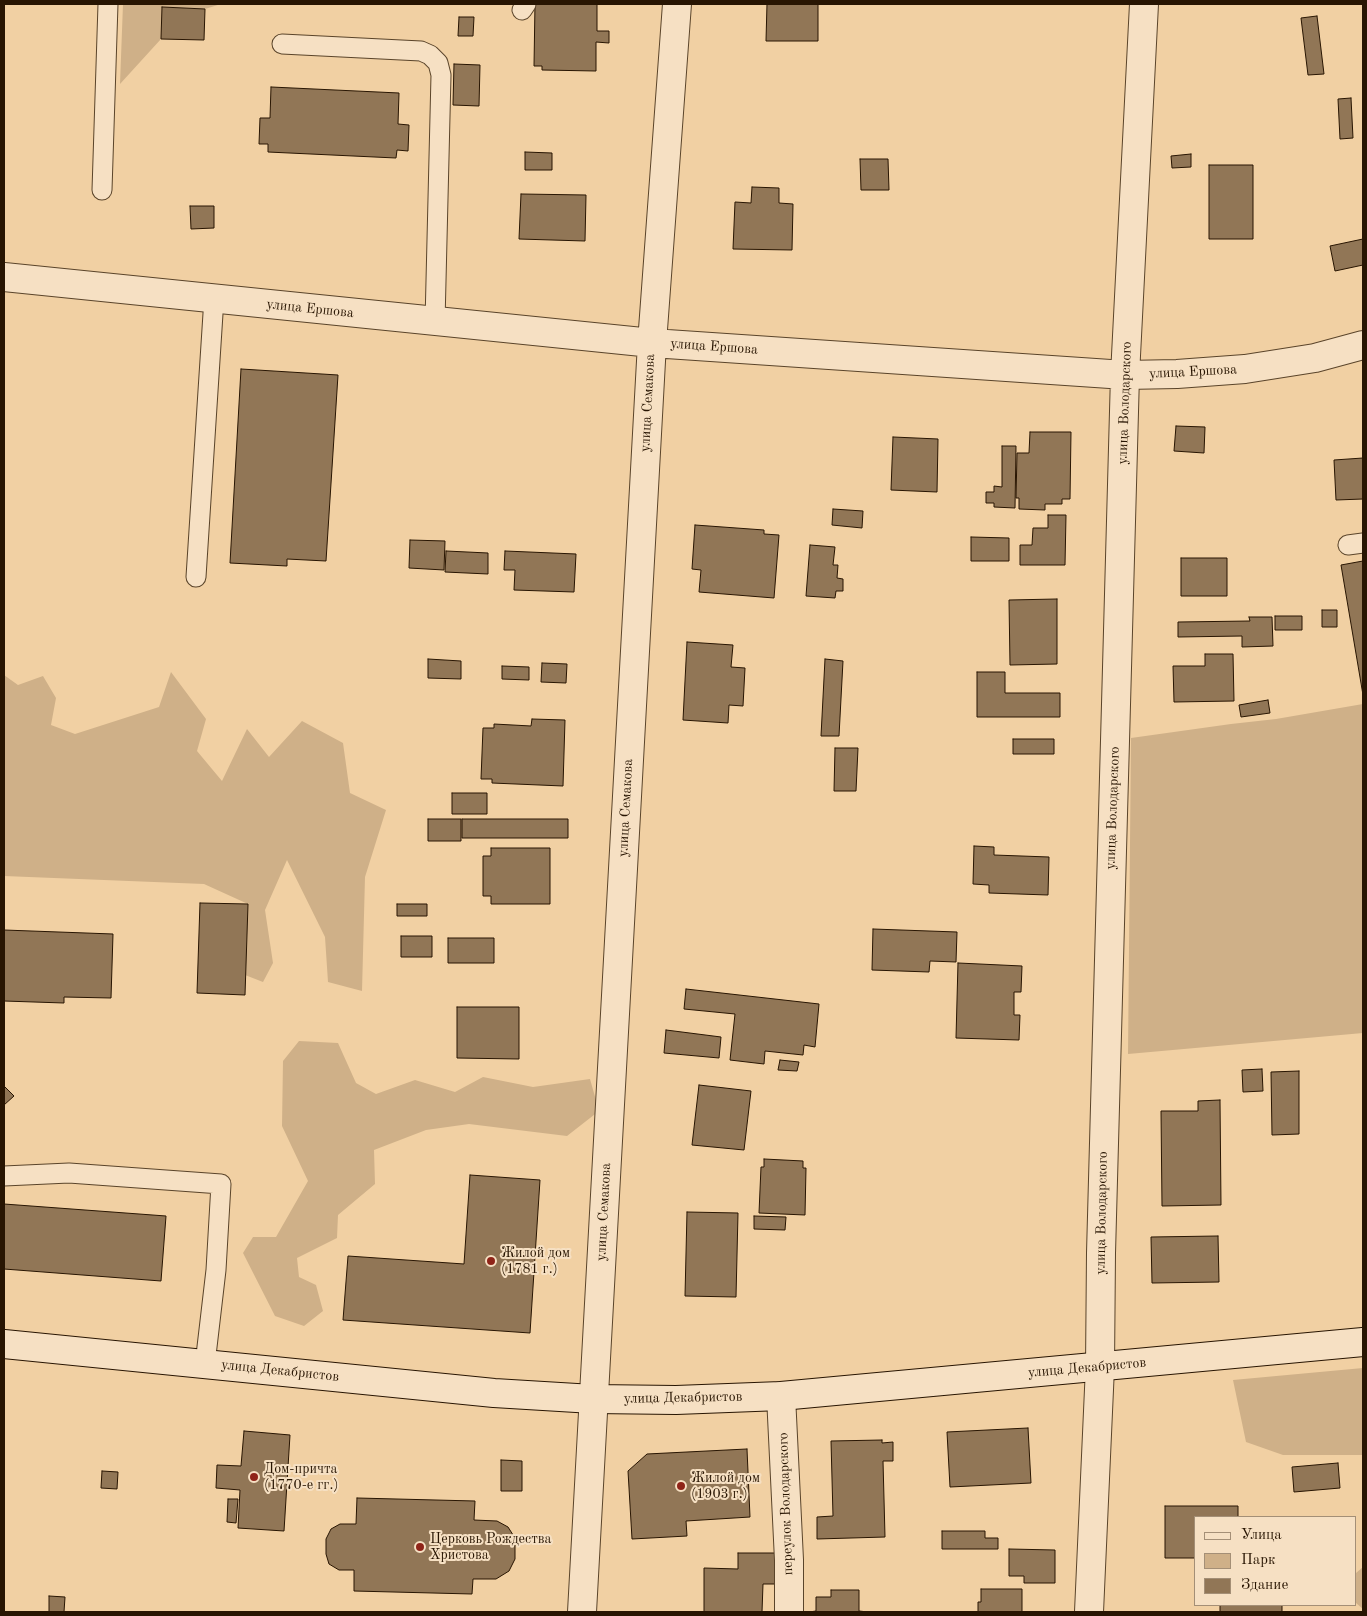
<!DOCTYPE html>
<html>
<head>
<meta charset="utf-8">
<style>
	body { margin:0 }
	#map { position:relative; width:1367px; height:1616px; overflow:hidden; background:#f1d0a3; font-family:"Old Standard TT",serif }
	canvas { display:block }
	.frame { position:absolute; inset:0; border:5px solid #281502; pointer-events:none }
	.legend { position:absolute; left:1194px; top:1516px; width:162px; height:90px; box-sizing:border-box; background:#f6e0c3; border:1px solid #a48f76; margin:0; padding:6px 9px; list-style:none; font-size:15px; color:#281502 }
	.legend li { display:flex; align-items:center; gap:10px; height:25px }
	.legend b { width:25px; border:1px solid #a48f76 }
</style>
</head>
<body>
<div id="map">
<canvas width="1367" height="1616"></canvas>
<div class="frame"></div>
<ul class="legend">
<li><b style="height:6px;background:#f6e0c3"></b>Улица</li>
<li><b style="height:14px;background:#cfb088"></b>Парк</li>
<li><b style="height:14px;background:#917656"></b>Здание</li>
</ul>
</div>
<script>
const context = document.querySelector('canvas').getContext('2d');
context.lineJoin = 'round';
function fillPath(path, color) { context.fillStyle = color; context.fill(path, 'evenodd'); }
const toPath = rows => new Path2D(rows.map(r => 'M' + r).join(''));
function trace(path, color, width, dash) { context.strokeStyle = color; context.lineWidth = width; context.lineCap = dash ? 'butt' : 'round'; context.setLineDash(dash || []); context.stroke(path); }
function write(font, color, halo, rows, align = 'center') {
  context.font = font + ' "Old Standard TT",serif'; context.lineWidth = 4; context.setLineDash([]); context.textBaseline = 'middle'; context.strokeStyle = halo; context.fillStyle = color; for (const [text, x, y, turn = 0] of rows) {
    context.save(); context.translate(x, y); context.rotate((+turn || 0) * Math.PI / 180); context.textAlign = isNaN(turn) ? turn : align; if (halo) context.strokeText(text, 0, 0); context.fillText(text, 0, 0); context.restore();
  }
}
const green = toPath([
	[123,4,221,4,205,9,162,7,161,39,120,84],
	[171,672,206,719,197,751,222,781,247,729,269,757,302,721,343,743,350,793,386,810,365,877,362,991,328,982,325,937,287,860,265,910,273,963,263,982,245,975,248,904,204,884,4,876,4,675,18,685,43,676,56,698,51,725,75,734,159,707],
	[1363,704,1363,1033,1128,1054,1131,738,1231,724,1276,719],
	[299,1041,338,1043,356,1083,376,1094,415,1080,455,1092,483,1077,533,1087,590,1079,599,1111,567,1136,469,1124,426,1130,374,1150,375,1184,338,1215,337,1238,297,1258,299,1277,316,1285,323,1311,304,1326,275,1316,243,1253,253,1237,276,1237,308,1181,282,1126,283,1061],
	[1363,1368,1363,1456,1362,1455,1283,1455,1246,1442,1233,1380],
	[1363,1567,1363,1609,1356,1603,1356,1573]
]);
const building = toPath([
	[535,4,597,4,597,31,609,31,609,43,596,42,596,71,542,70,542,66,534,66,535,4],
	[767,4,818,4,818,41,766,41,767,4],
	[162,7,205,9,204,40,161,39,162,7],
	[1317,16,1324,74,1308,75,1301,18,1317,16],
	[459,17,474,17,473,36,458,36,459,17],
	[454,64,480,65,479,106,453,105,454,64],
	[271,87,399,93,398,124,409,125,408,151,397,150,396,158,268,152,268,144,259,144,260,118,270,118,271,87],
	[1351,98,1353,138,1340,139,1338,99,1351,98],
	[525,152,552,153,552,170,525,170,525,152],
	[1191,154,1191,167,1172,168,1171,156,1191,154],
	[860,159,888,159,889,190,861,190,860,159],
	[1209,165,1253,165,1253,239,1209,239,1209,165],
	[752,187,779,188,779,203,793,204,792,250,733,249,735,202,751,203,752,187],
	[521,194,586,195,585,241,519,239,521,194],
	[190,206,214,206,214,228,191,229,190,206],
	[1363,239,1363,265,1335,271,1330,246,1363,239],
	[241,369,338,375,326,561,287,559,287,566,230,563,241,369],
	[1176,426,1205,427,1204,453,1174,451,1176,426],
	[1030,432,1071,432,1070,499,1062,499,1062,504,1045,504,1045,510,1019,509,1019,498,1016,498,1017,453,1029,453,1030,432],
	[893,437,938,439,937,492,891,490,893,437],
	[1002,446,1016,446,1015,508,994,507,994,503,986,503,986,492,994,492,994,486,1002,487,1002,446],
	[1363,458,1363,499,1336,500,1334,460,1363,458],
	[833,509,863,511,862,528,832,525,833,509],
	[1048,515,1066,515,1065,565,1020,565,1020,545,1032,545,1033,528,1048,528,1048,515],
	[695,525,764,530,764,534,779,535,774,598,699,592,701,570,692,569,695,525],
	[971,537,1009,538,1009,561,971,561,971,537],
	[410,540,445,541,444,570,409,568,410,540],
	[810,545,835,547,833,565,838,565,837,578,843,579,843,591,836,591,835,598,806,596,810,545],
	[446,551,488,553,488,574,445,572,446,551],
	[505,551,576,554,574,592,514,590,515,570,504,570,505,551],
	[1181,558,1227,558,1227,596,1181,596,1181,558],
	[1363,561,1363,695,1341,565,1363,561],
	[1057,599,1057,664,1010,665,1009,600,1057,599],
	[1322,610,1337,610,1337,627,1322,627,1322,610],
	[1275,616,1302,616,1302,630,1275,630,1275,616],
	[1249,617,1272,617,1273,646,1242,647,1242,636,1178,637,1178,622,1250,621,1249,617],
	[687,642,733,645,731,667,745,668,743,706,729,705,728,723,683,720,687,642],
	[1205,654,1233,654,1234,701,1174,702,1173,666,1205,666,1205,654],
	[428,659,461,661,461,679,428,678,428,659],
	[825,659,843,661,839,736,821,736,825,659],
	[542,663,567,664,566,683,541,682,542,663],
	[502,666,529,667,529,680,502,679,502,666],
	[977,672,1005,672,1005,693,1060,693,1060,717,977,717,977,672],
	[1268,700,1270,713,1241,717,1239,705,1268,700],
	[532,719,565,720,563,786,492,783,492,779,481,779,483,728,494,728,494,724,531,726,532,719],
	[1013,739,1054,739,1054,754,1013,754,1013,739],
	[835,748,858,748,856,791,834,791,835,748],
	[452,793,487,793,487,814,452,814,452,793],
	[428,819,461,819,461,841,428,841,428,819],
	[462,819,568,819,568,838,462,838,462,819],
	[974,846,994,847,994,855,1049,857,1048,895,989,893,989,885,973,884,974,846],
	[491,848,550,848,550,904,491,904,491,896,483,896,483,856,491,856,491,848],
	[200,903,248,904,245,995,197,993,200,903],
	[397,904,427,904,427,916,397,916,397,904],
	[873,929,957,932,956,962,930,961,929,972,872,970,873,929],
	[4,930,113,934,111,998,64,997,64,1003,4,1001,4,930],
	[401,936,432,936,432,957,401,957,401,936],
	[448,938,494,938,494,963,448,963,448,938],
	[958,963,1022,966,1021,992,1014,992,1014,1015,1020,1015,1019,1040,956,1038,958,963],
	[686,989,819,1004,815,1047,804,1045,803,1055,765,1051,764,1064,730,1060,735,1014,684,1009,686,989],
	[457,1007,519,1007,519,1059,457,1058,457,1007],
	[666,1030,721,1037,719,1058,664,1053,666,1030],
	[780,1060,799,1062,797,1071,778,1070,780,1060],
	[1262,1069,1263,1091,1243,1092,1242,1070,1262,1069],
	[1299,1071,1299,1134,1272,1135,1271,1072,1299,1071],
	[699,1085,751,1091,744,1150,692,1145,699,1085],
	[4,1086,14,1096,4,1105,4,1086],
	[1220,1100,1221,1205,1162,1206,1161,1111,1198,1111,1198,1101,1220,1100],
	[764,1159,803,1161,803,1168,806,1168,805,1215,759,1213,761,1167,764,1167,764,1159],
	[470,1175,540,1180,530,1333,343,1320,348,1256,464,1264,470,1175],
	[4,1204,166,1216,161,1281,4,1269,4,1204],
	[687,1212,738,1213,736,1297,685,1296,687,1212],
	[754,1216,786,1217,785,1230,754,1229,754,1216],
	[1218,1236,1219,1282,1152,1283,1151,1237,1218,1236],
	[1028,1428,1031,1483,950,1487,947,1432,1028,1428],
	[244,1431,290,1435,284,1531,238,1528,240,1490,216,1488,217,1465,241,1466,244,1431],
	[882,1440,882,1443,893,1442,893,1461,883,1461,885,1537,817,1539,817,1517,833,1516,831,1441,882,1440],
	[747,1449,750,1517,686,1521,687,1536,632,1539,628,1471,647,1454,747,1449],
	[501,1460,522,1461,522,1491,501,1491,501,1460],
	[1338,1463,1340,1488,1294,1492,1292,1467,1338,1463],
	[102,1471,118,1472,117,1489,101,1488,102,1471],
	[357,1498,475,1501,474,1520,497,1521,508,1527,515,1538,515,1559,509,1571,496,1579,473,1579,472,1594,354,1591,354,1570,339,1570,329,1564,326,1554,326,1539,331,1529,340,1524,356,1524,357,1498],
	[228,1499,238,1499,236,1523,227,1522,228,1499],
	[1165,1506,1238,1506,1238,1517,1196,1517,1196,1558,1165,1558,1165,1506],
	[942,1531,985,1531,985,1538,998,1538,998,1549,942,1549,942,1531],
	[1009,1549,1055,1550,1055,1583,1024,1583,1024,1576,1009,1576,1009,1549],
	[738,1553,776,1553,775,1584,763,1584,762,1612,704,1612,704,1568,738,1569,738,1553],
	[981,1589,1022,1589,1022,1612,978,1612,978,1602,981,1602,981,1589],
	[831,1590,859,1590,859,1611,868,1612,809,1612,816,1611,816,1597,831,1597,831,1590],
	[49,1596,65,1597,64,1612,49,1612,49,1596],
	[1220,1605,1282,1605,1282,1612,1220,1612,1220,1605]
]);
const lane = toPath([
	[522,10,526,4],
	[282,44,421,51,430,55,438,63,441,75,435,322],
	[102,190,108,4],
	[1348,545,1363,543],
	[196,577,214,298],
	[4,1176,69,1173,221,1184,216,1270,205,1364]
]);
const street = toPath([
	[4,277,652,343,1125,375,1177,374,1245,369,1315,358,1363,345],
	[781,1396,789,1560,789,1612],
	[582,1612,652,343,677,4],
	[1089,1612,1100,1367,1101,1253,1125,375,1144,4]
]);
const secondary = toPath([
	[4,1344,494,1393,593,1399,676,1400,781,1396,1363,1342]
]);
const markers = [
	[491,1261,5,"#8f2418"],
	[254,1477,5,"#8f2418"],
	[681,1486,5,"#8f2418"],
	[420,1547,5,"#8f2418"]
];
const streetNames = [
	["улица Ершова",310,309,6],
	["улица Ершова",714,347,4],
	["улица Ершова",1193,372,-3],
	["улица Семакова",648,403,-87],
	["улица Володарского",1125,403,-88],
	["улица Семакова",626,808,-87],
	["улица Володарского",1113,808,-88],
	["улица Семакова",604,1212,-87],
	["улица Володарского",1102,1213,-89],
	["улица Декабристов",1087,1368,-5],
	["улица Декабристов",280,1371,6],
	["улица Декабристов",683,1398,-1],
	["переулок Володарского",786,1504,-92]
];
const poiNames = [
	["Жилой дом",501,1253],
	["(1781 г.)",501,1269],
	["Дом-причта",264,1469],
	["(1770-е гг.)",264,1485],
	["Жилой дом",691,1478],
	["(1903 г.)",691,1494],
	["Церковь Рождества",430,1539],
	["Христова",430,1555]
];
fillPath(green, '#cfb088');
fillPath(building, '#917656');
trace(building, '#281502', 1);
trace(lane, '#5a442a', 21);
trace(street, '#5a442a', 30);
trace(secondary, '#281502', 30);
trace(lane, '#f6e0c3', 19);
trace(street, '#f6e0c3', 28);
trace(secondary, '#f6e0c3', 28);
for (const [x, y, r, color] of markers) { const dot = new Path2D(); dot.arc(x, y, r, 0, 2 * Math.PI); context.fillStyle = color; context.fill(dot); trace(dot, '#f6e0c3', 2); }
write('14px', '#281502', '#f6e0c3', streetNames);
write('14px', '#281502', '#f6e0c3', poiNames, 'left');
</script>
</body>
</html>
